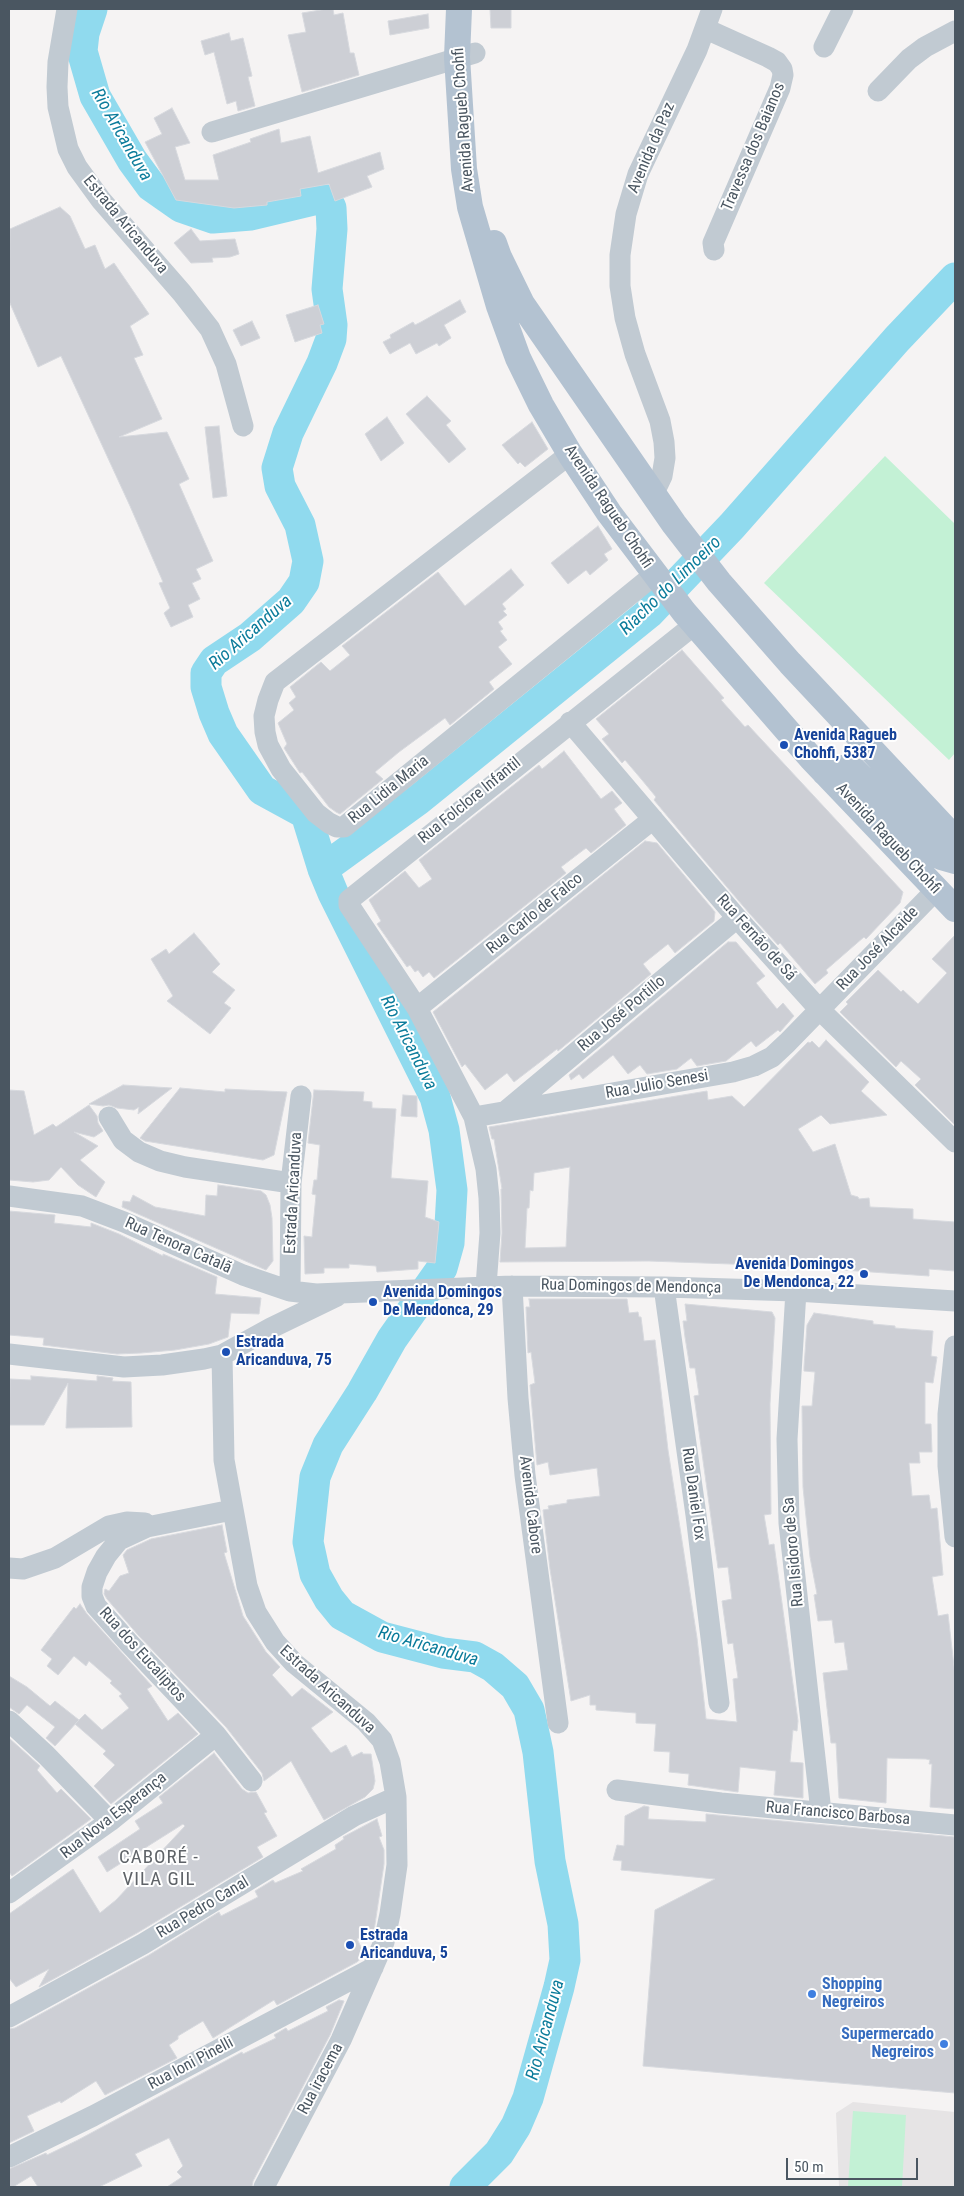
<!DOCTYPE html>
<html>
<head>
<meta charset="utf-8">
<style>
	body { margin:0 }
	#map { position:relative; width:964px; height:2196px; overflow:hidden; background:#f5f3f3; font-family:"Roboto Condensed",sans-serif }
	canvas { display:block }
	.frame { position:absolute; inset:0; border:10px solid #4a5661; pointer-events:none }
	.scale { position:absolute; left:786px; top:2158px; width:132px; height:22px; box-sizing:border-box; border:2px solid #4a5661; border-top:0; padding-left:6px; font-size:15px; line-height:18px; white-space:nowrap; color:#4a5661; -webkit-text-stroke:4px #fff; paint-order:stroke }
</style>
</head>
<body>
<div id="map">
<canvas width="964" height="2196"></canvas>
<div class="frame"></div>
<div class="scale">50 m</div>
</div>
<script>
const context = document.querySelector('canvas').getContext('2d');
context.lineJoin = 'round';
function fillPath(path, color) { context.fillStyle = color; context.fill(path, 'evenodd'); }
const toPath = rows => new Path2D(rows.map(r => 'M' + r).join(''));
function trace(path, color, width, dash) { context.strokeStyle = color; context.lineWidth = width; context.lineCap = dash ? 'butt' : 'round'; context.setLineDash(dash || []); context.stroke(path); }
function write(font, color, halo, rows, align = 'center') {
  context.font = font + ' "Roboto Condensed",sans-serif'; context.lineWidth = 4; context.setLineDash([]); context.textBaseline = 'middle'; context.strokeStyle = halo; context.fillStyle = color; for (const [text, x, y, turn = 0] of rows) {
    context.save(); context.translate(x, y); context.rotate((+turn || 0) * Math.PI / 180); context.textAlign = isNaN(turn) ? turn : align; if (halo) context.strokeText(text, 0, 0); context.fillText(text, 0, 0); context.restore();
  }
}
const education = toPath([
	[853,2102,955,2112,955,2187,839,2187,836,2113]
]);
const green = toPath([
	[885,456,955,524,955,753,949,760,764,583],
	[853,2111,906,2115,902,2187,848,2187]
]);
const river = toPath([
	[92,9,84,33,82,51,95,96,132,160,151,186,181,207,213,218,251,215,318,199,327,200,331,208,332,229,327,289,332,325,331,339,322,363,288,433,277,468,280,486,300,525,308,561,304,582,291,601,250,637,214,661,206,673,206,687,214,713,223,734,262,790,306,814,323,869,333,893,435,1097,444,1130,452,1190,449,1243,442,1268,392,1339,362,1392,328,1445,315,1477,308,1542,315,1574,329,1599,342,1615,382,1637,443,1653,475,1657,493,1667,515,1686,529,1710,538,1752,550,1861,563,1924,565,1960,559,1987,528,2098,516,2126,499,2153,465,2187],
	[323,869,418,800,649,613,732,526,897,339,955,278]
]);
const building = toPath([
	[327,9,333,9,334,15,343,13,350,53,354,53,359,75,302,92,288,35,306,32,302,13,327,9],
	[490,9,511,9,511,28,491,28,490,9],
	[428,14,429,28,390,35,388,21,428,14],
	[229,33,231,41,243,38,252,76,248,77,255,106,238,111,236,101,227,104,214,52,205,55,201,41,229,33],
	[172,108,190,143,175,147,185,180,219,180,213,155,251,142,250,139,279,129,281,143,310,136,318,173,380,152,384,169,367,176,372,187,335,201,329,184,300,189,301,196,267,202,267,205,234,208,176,200,145,142,162,134,154,118,172,108],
	[60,207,70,216,85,249,95,245,105,269,114,263,149,314,130,326,143,355,134,358,162,419,119,437,167,432,189,479,179,484,213,561,196,569,201,579,192,583,200,599,188,605,193,617,171,627,164,613,170,608,159,583,163,582,130,506,61,356,38,367,9,301,10,229,60,207],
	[191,229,200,241,235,239,239,254,230,257,212,258,213,262,191,263,174,243,191,229],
	[460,300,466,312,444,325,451,338,439,346,437,343,416,354,410,343,390,354,383,342,391,338,390,335,413,322,415,325,421,322,460,300],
	[318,305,324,324,320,325,322,333,295,342,286,315,318,305],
	[252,321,260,338,241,346,233,330,252,321],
	[427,396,451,421,446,425,466,449,449,463,406,414,427,396],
	[387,417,404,443,381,461,365,434,387,417],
	[532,422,548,449,525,467,520,462,518,464,502,445,532,422],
	[219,426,227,496,213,498,205,427,219,426],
	[598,526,612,549,604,554,608,560,590,575,586,570,568,584,551,563,598,526],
	[511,569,524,585,502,604,506,609,503,611,507,615,498,622,503,629,500,631,507,640,498,647,512,664,489,682,494,689,450,725,445,718,399,752,375,772,383,779,340,814,336,812,329,807,302,772,300,773,284,748,287,744,278,723,294,710,289,703,296,697,290,687,321,662,330,671,350,655,342,646,438,572,465,606,511,569],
	[682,650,724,698,721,700,745,727,748,725,903,892,900,903,866,939,864,937,826,970,828,973,815,984,780,943,778,945,749,913,693,847,654,800,656,797,642,780,625,760,622,763,602,739,609,734,596,719,682,650],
	[564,751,601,799,612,791,622,803,614,809,626,825,591,853,586,848,561,867,566,873,434,978,429,972,423,977,418,970,415,972,410,965,407,967,377,924,381,921,369,900,405,871,419,888,432,879,419,860,539,765,542,769,564,751],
	[645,841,657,843,715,912,714,921,675,953,668,944,643,964,651,974,558,1051,557,1049,514,1082,507,1073,485,1090,465,1064,462,1067,433,1012,645,841],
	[194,933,220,964,212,972,235,990,224,1003,231,1008,210,1034,167,1001,173,996,151,959,166,949,169,954,194,933],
	[955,935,955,1125,915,1085,921,1079,901,1061,896,1067,840,1012,848,1004,846,1002,878,970,901,992,903,990,918,1004,947,973,932,959,955,935],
	[728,942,736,942,765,976,756,983,777,1009,783,1003,794,1016,780,1032,778,1030,756,1047,751,1041,726,1061,697,1066,691,1058,677,1069,647,1074,640,1065,628,1074,613,1055,583,1079,579,1074,571,1080,569,1075,728,942],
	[826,1040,869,1082,861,1091,887,1115,830,1124,821,1115,798,1129,813,1152,835,1144,851,1195,858,1197,859,1199,869,1198,870,1207,913,1209,913,1219,955,1222,955,1271,929,1269,929,1276,785,1266,649,1261,500,1262,502,1233,501,1189,502,1189,494,1139,492,1139,489,1127,707,1091,708,1100,732,1096,744,1107,808,1042,810,1043,812,1041,819,1048,826,1040],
	[570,1167,566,1247,525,1248,527,1208,529,1208,530,1190,533,1191,534,1173,570,1167],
	[123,1085,139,1086,172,1088,138,1114,139,1107,134,1110,117,1108,109,1105,103,1106,89,1104,123,1085],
	[180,1088,225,1092,225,1089,287,1092,274,1155,263,1160,145,1141,140,1138,180,1088],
	[9,1090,24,1091,34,1135,53,1124,56,1127,89,1105,97,1116,98,1123,103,1131,94,1137,74,1132,98,1146,80,1160,105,1182,96,1197,78,1185,61,1167,49,1180,33,1182,9,1180,9,1090],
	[314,1090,364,1092,363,1101,372,1102,372,1108,396,1109,391,1178,428,1181,425,1217,439,1222,435,1263,418,1261,418,1269,377,1272,376,1266,349,1264,349,1268,324,1268,324,1273,305,1274,304,1236,312,1237,316,1195,312,1194,314,1180,317,1180,320,1145,308,1143,314,1090],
	[403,1095,417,1096,417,1117,401,1116,403,1095],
	[218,1185,261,1191,266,1195,270,1205,272,1218,273,1261,266,1270,122,1207,123,1201,130,1202,133,1195,155,1207,205,1216,206,1195,217,1196,218,1185],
	[9,1211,55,1215,54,1223,91,1227,91,1223,119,1234,163,1256,163,1254,217,1277,215,1294,261,1298,259,1314,231,1313,228,1337,209,1344,175,1350,141,1353,117,1354,43,1345,44,1338,9,1335,9,1211],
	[529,1299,627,1299,629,1313,638,1312,639,1317,641,1317,644,1341,655,1340,668,1450,697,1638,706,1719,737,1722,733,1679,738,1678,733,1643,728,1644,722,1601,732,1599,728,1567,718,1568,694,1396,699,1395,695,1368,690,1368,685,1337,683,1321,687,1321,685,1304,772,1312,775,1318,770,1404,771,1514,764,1515,769,1545,774,1544,798,1721,797,1731,793,1730,790,1762,803,1763,803,1798,774,1795,776,1771,740,1767,738,1792,688,1785,689,1774,669,1772,670,1752,654,1751,656,1724,636,1723,636,1713,596,1710,596,1705,590,1705,590,1695,571,1701,550,1569,543,1510,549,1509,548,1506,567,1503,567,1500,600,1496,597,1468,550,1475,548,1462,537,1465,530,1385,535,1383,531,1352,528,1353,526,1307,530,1307,529,1299],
	[814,1313,873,1321,873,1324,895,1326,895,1328,933,1331,931,1356,937,1357,933,1383,925,1382,925,1424,931,1424,932,1452,919,1452,920,1463,909,1463,912,1496,929,1495,931,1509,937,1508,943,1575,932,1577,938,1616,948,1614,955,1675,955,1809,930,1807,932,1764,929,1764,930,1760,926,1759,887,1758,886,1803,839,1798,836,1743,831,1743,823,1673,848,1670,844,1642,835,1643,832,1620,818,1621,814,1595,817,1594,810,1557,803,1487,802,1406,812,1406,815,1372,804,1371,804,1367,807,1325,814,1313],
	[31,1376,97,1381,97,1376,113,1378,112,1381,131,1382,132,1427,66,1428,68,1383,44,1425,9,1425,10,1379,31,1380,31,1376],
	[222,1525,227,1552,224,1553,243,1616,266,1652,280,1667,272,1675,292,1697,302,1688,333,1712,311,1728,331,1753,346,1745,352,1757,362,1752,363,1754,371,1754,375,1781,373,1789,365,1797,324,1820,291,1761,264,1781,262,1773,226,1727,138,1635,107,1599,104,1594,105,1589,109,1591,120,1576,129,1573,123,1555,127,1550,151,1539,222,1525],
	[80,1604,87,1614,152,1686,147,1689,168,1721,178,1713,198,1734,111,1804,94,1786,115,1765,103,1754,106,1751,75,1724,85,1714,102,1730,129,1708,119,1696,122,1694,110,1683,112,1681,89,1661,86,1666,74,1656,58,1675,47,1666,52,1659,41,1650,74,1607,76,1609,80,1604],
	[9,1676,27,1687,50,1706,55,1701,79,1720,55,1746,46,1738,55,1727,27,1705,19,1714,9,1707,9,1676],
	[9,1738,40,1766,37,1770,57,1793,61,1789,91,1819,12,1876,9,1872,9,1738],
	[214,1753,242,1789,248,1793,256,1792,267,1812,264,1813,277,1836,257,1847,263,1857,137,1933,39,1987,49,1969,16,1987,9,1978,9,1914,73,1869,100,1913,116,1900,185,1826,183,1824,107,1872,98,1857,140,1829,135,1821,163,1803,159,1797,214,1753],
	[644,1806,649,1807,648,1819,706,1822,706,1814,955,1837,955,2093,643,2066,655,1910,715,1879,621,1870,622,1861,613,1860,617,1845,624,1846,625,1816,644,1806],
	[377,1819,382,1836,379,1837,384,1850,384,1864,374,1931,357,1939,365,1955,357,1962,277,2005,274,2000,213,2038,203,2021,178,2036,178,2039,169,2045,177,2058,105,2095,96,2081,61,2103,60,2101,27,2116,34,2131,9,2143,9,2029,15,2028,149,1955,219,1912,221,1916,258,1897,255,1891,273,1880,275,1883,303,1871,301,1869,336,1849,335,1845,344,1839,343,1837,377,1819],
	[339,2000,344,2001,330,2035,253,2181,252,2187,167,2187,182,2177,177,2172,183,2166,169,2138,135,2154,142,2166,99,2187,38,2187,31,2176,13,2187,9,2187,9,2169,46,2153,47,2155,78,2140,242,2052,243,2054,276,2038,274,2035,286,2028,288,2031,328,2011,326,2007,339,2000]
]);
const minor = toPath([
	[67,9,58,62,57,87,58,107,68,149,77,167,101,200,182,293,210,329,226,364,243,426],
	[706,29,768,57,777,62,782,69,783,75,780,88,713,243,714,250],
	[824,47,843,9],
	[878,91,909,59,925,47,955,31],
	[212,132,475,53],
	[570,454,275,682,268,700,264,716,265,732,268,745,281,769,316,813,329,823,337,827,344,827,654,575],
	[653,495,662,476,665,458,664,442,660,421,635,354,625,318,620,286,620,255,626,214,638,174,697,50,712,9],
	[570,722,737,918,819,1009,955,1142],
	[417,1008,653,819],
	[507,1110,737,918],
	[109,1117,123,1140,139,1152,160,1161,185,1167,291,1183],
	[474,1117,733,1072,754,1066,772,1057,787,1043,936,890],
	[9,1196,82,1206,124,1222,243,1275,290,1291,316,1294,512,1286,664,1287,796,1291,955,1301],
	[486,1286,490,1233,489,1198,486,1169,474,1117,417,1008,349,905,349,900,694,625],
	[512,1286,518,1398,525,1475,558,1723],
	[664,1287,696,1515,719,1703],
	[290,1291,291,1183,301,1096],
	[796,1291,787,1439,789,1523,821,1812],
	[955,1346,948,1414,948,1466,955,1537],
	[9,1354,124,1367,162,1365,204,1359,222,1355,271,1328,337,1296],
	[222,1355,224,1460,247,1586,256,1612,275,1642,294,1663,366,1722,382,1740,390,1762,396,1797,397,1865,390,1914,384,1942,341,2040,264,2187],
	[232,1510,147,1527,119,1540,106,1556,97,1572,92,1587,92,1596,96,1606,129,1643,216,1735,252,1781],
	[9,1568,23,1569,55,1558,109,1526,127,1522,145,1523],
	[9,1721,46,1755,110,1821],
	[617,1790,721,1803,955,1825],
	[9,1893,110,1821,216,1735],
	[9,2017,143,1944,354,1816,396,1797],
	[9,2157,93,2116,373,1968]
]);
const major = toPath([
	[459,9,457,57,464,169,470,207,499,306,518,358,541,405,570,454,609,513,684,612,811,758,955,909],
	[494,243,499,257,522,304,674,524,719,582,790,663,955,839],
	[825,773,847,767,853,769,941,857,955,861]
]);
const markers = [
	[784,745,5,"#1a4fb4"],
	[864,1274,5,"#1a4fb4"],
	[373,1302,5,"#1a4fb4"],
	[226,1352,5,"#1a4fb4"],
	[350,1945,5,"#1a4fb4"],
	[812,1994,5,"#3f7fe0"],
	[944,2044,5,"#3f7fe0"]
];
const streetNames = [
	["Avenida Ragueb Chohfi",464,120,-94],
	["Travessa dos Baianos",754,147,-67],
	["Avenida da Paz",652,148,-67],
	["Estrada Aricanduva",125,225,50],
	["Avenida Ragueb Chohfi",608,507,56],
	["Rua Lidia Maria",389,790,-39],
	["Rua Folclore Infantil",470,801,-39],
	["Avenida Ragueb Chohfi",888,839,47],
	["Rua Carlo de Falco",535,914,-39],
	["Rua Fernão de Sá",756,938,48],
	["Rua José Alcaide",878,949,-46],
	["Rua José Portillo",622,1014,-40],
	["Rua Julio Senesi",657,1085,-10],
	["Estrada Aricanduva",294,1193,-87],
	["Rua Tenora Catalã",178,1246,24],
	["Rua Domingos de Mendonça",631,1287,1],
	["Rua Daniel Fox",693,1494,82],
	["Avenida Cabore",530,1505,83],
	["Rua Isidoro de Sa",794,1552,-95],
	["Rua dos Eucaliptos",142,1655,48],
	["Estrada Aricanduva",327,1690,42],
	["Rua Francisco Barbosa",838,1814,5],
	["Rua Nova Esperança",114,1816,-38],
	["Rua Pedro Canal",203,1908,-31],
	["Rua Ioni Pinelli",191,2064,-28],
	["Rua iracema",321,2079,-62]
];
const transitNames = [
	["Avenida Ragueb",794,736],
	["Chohfi, 5387",794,754],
	["Avenida Domingos",854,1265,"right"],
	["De Mendonca, 22",854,1283,"right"],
	["Avenida Domingos",383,1293],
	["De Mendonca, 29",383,1311],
	["Estrada",236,1343],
	["Aricanduva, 75",236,1361],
	["Estrada",360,1936],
	["Aricanduva, 5",360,1954]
];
const shopNames = [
	["Shopping",822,1985],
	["Negreiros",822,2003],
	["Supermercado",934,2035,"right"],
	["Negreiros",934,2053,"right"]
];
const waterNames = [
	["Rio Aricanduva",121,135,60],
	["Riacho do Limoeiro",671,586,-44],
	["Rio Aricanduva",251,633,-41],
	["Rio Aricanduva",408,1043,63],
	["Rio Aricanduva",428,1647,16],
	["Rio Aricanduva",546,2030,-75]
];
const quarterNames = [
	["CABORÉ -",159,1858],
	["VILA GIL",159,1880]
];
fillPath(education, '#e6e4e5');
fillPath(green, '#c3f1d5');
trace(river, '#90daee', 31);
fillPath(building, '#cdcfd5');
trace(building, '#d7d9de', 1);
trace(minor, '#c1cad2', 21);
trace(major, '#b3c2d1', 26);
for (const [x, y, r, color] of markers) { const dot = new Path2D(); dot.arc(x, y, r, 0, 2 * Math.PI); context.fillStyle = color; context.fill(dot); trace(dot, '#fff', 2); }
write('16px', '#4a5661', '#fff', streetNames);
write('bold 16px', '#164399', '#fff', transitNames, 'left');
write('bold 16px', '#366cbe', '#fff', shopNames, 'left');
write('italic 18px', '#0c7c9b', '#fff', waterNames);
context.letterSpacing = '1px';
write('19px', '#5f6368', '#fff', quarterNames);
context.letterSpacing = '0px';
</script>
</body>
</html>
